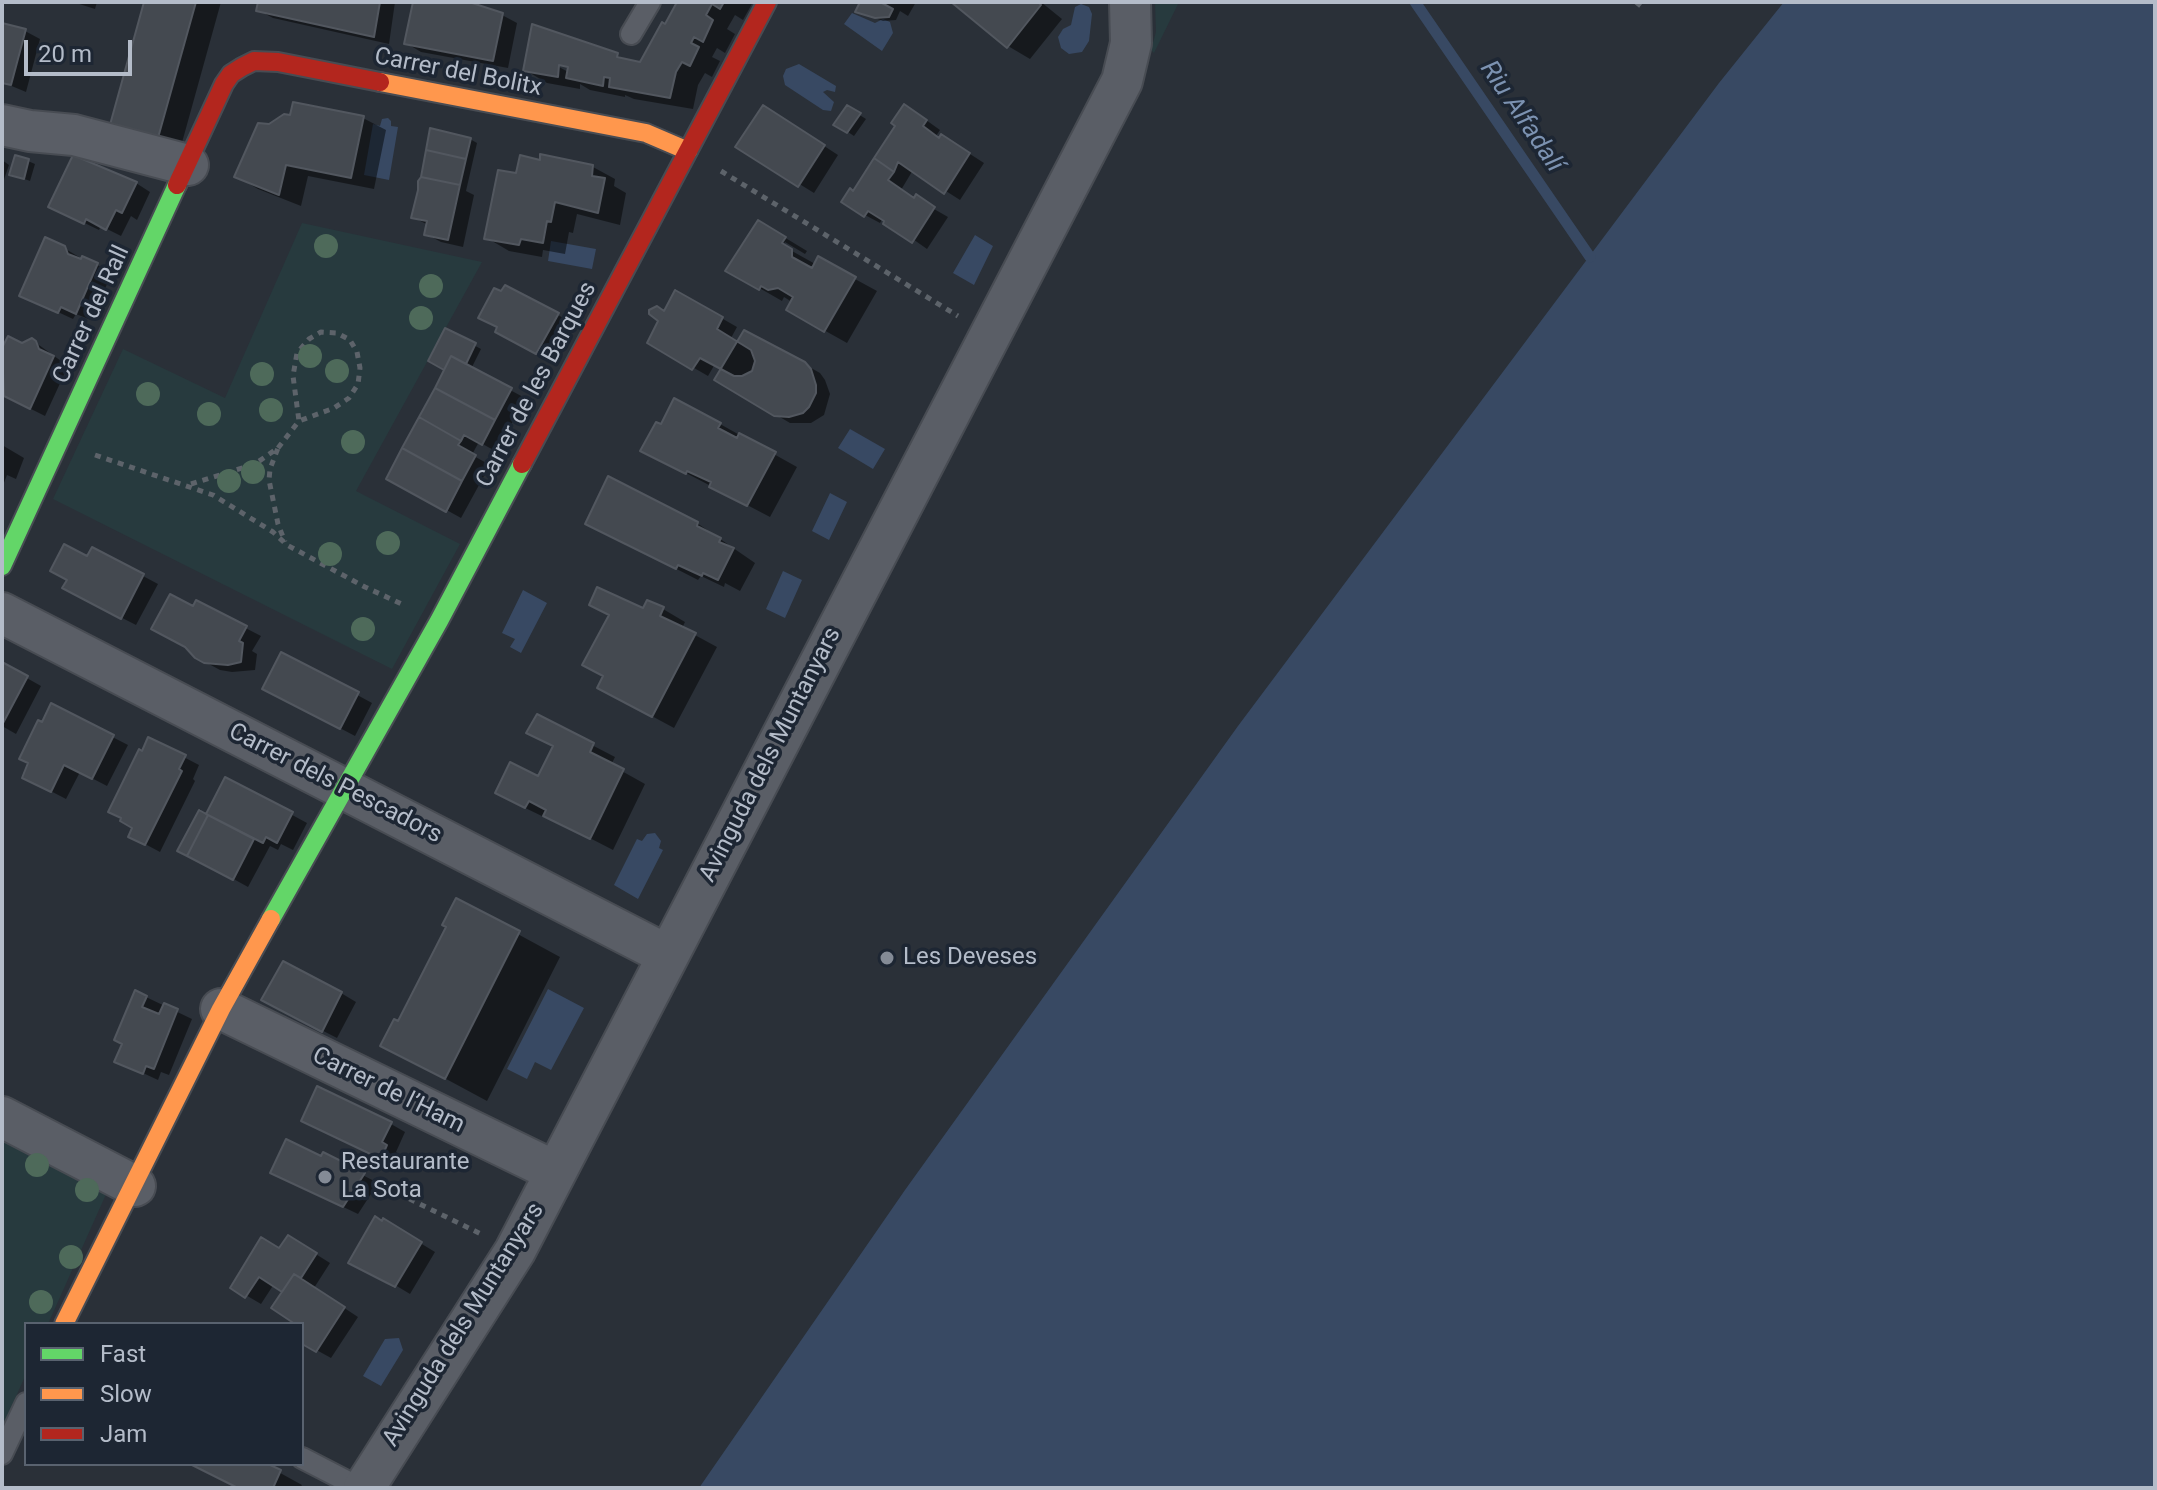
<!DOCTYPE html>
<html>
<head>
<meta charset="utf-8">
<style>
	body { margin:0 }
	#map { position:relative; width:2157px; height:1490px; overflow:hidden; background:#2a3038; font-family:Roboto,sans-serif }
	canvas { display:block }
	.frame { position:absolute; inset:0; border:4px solid #b4bcc9; pointer-events:none }
	.legend { position:absolute; left:24px; top:1322px; width:280px; height:144px; box-sizing:border-box; background:#1d2633; border:2px solid #59626f; margin:0; padding:10px 14px; list-style:none; font-size:24px; color:#b4bcc9 }
	.legend li { display:flex; align-items:center; gap:16px; height:40px }
	.legend b { width:40px; border:2px solid #59626f }
	.scale { position:absolute; left:24px; top:40px; width:108px; height:36px; box-sizing:border-box; border:4px solid #b4bcc9; border-top:0; padding-left:10px; font-size:24px; line-height:28px; white-space:nowrap; color:#b4bcc9; -webkit-text-stroke:6px #1d2633; paint-order:stroke }
</style>
</head>
<body>
<div id="map">
<canvas width="2157" height="1490"></canvas>
<div class="frame"></div>
<ul class="legend">
<li><b style="height:10px;background:#63d668"></b>Fast</li>
<li><b style="height:10px;background:#ff974d"></b>Slow</li>
<li><b style="height:10px;background:#b3261e"></b>Jam</li>
</ul>
<div class="scale">20 m</div>
</div>
<script>
const context = document.querySelector('canvas').getContext('2d');
context.lineJoin = 'round';
function fillPath(path, color) { context.fillStyle = color; context.fill(path, 'evenodd'); }
const toPath = rows => new Path2D(rows.map(r => 'M' + r).join(''));
function trace(path, color, width, dash) { context.strokeStyle = color; context.lineWidth = width; context.lineCap = dash ? 'butt' : 'round'; context.setLineDash(dash || []); context.stroke(path); }
function write(font, color, halo, rows, align = 'center') {
  context.font = font + ' Roboto,sans-serif'; context.lineWidth = 7; context.setLineDash([]); context.textBaseline = 'middle'; context.strokeStyle = halo; context.fillStyle = color; for (const [text, x, y, turn = 0] of rows) {
    context.save(); context.translate(x, y); context.rotate((+turn || 0) * Math.PI / 180); context.textAlign = isNaN(turn) ? turn : align; if (halo) context.strokeText(text, 0, 0); context.fillText(text, 0, 0); context.restore();
  }
}
const green = toPath([
	[1155,2,1179,2,1154,53,1151,50,1156,32],
	[302,223,482,262,356,491,460,544,392,669,53,499,123,349,225,398],
	[2,1133,107,1192,48,1324,26,1324,26,1374,2,1428]
]);
const water = toPath([
	[1784,2,2155,2,2155,1488,699,1488,905,1190,1238,726,1719,83],
	[1081,4,1089,7,1092,14,1089,41,1082,52,1069,54,1061,48,1058,37,1063,29,1071,25,1075,7],
	[852,13,875,23,883,19,890,22,893,33,882,51,844,24],
	[799,64,836,86,835,92,827,90,823,92,834,102,831,111,823,110,785,85,783,76,786,69],
	[388,118,391,121,391,126,398,127,389,180,364,175,373,124,380,126,382,119],
	[975,235,993,246,974,285,953,273],
	[551,241,596,249,592,269,548,261],
	[850,429,885,449,873,469,838,448],
	[830,493,847,502,829,540,812,531],
	[783,571,802,580,785,618,766,609],
	[523,590,547,603,521,653,510,647,515,639,502,633],
	[655,833,661,841,659,848,663,850,638,899,614,885,637,839,642,841,647,834],
	[548,989,584,1008,551,1070,535,1062,527,1079,507,1069],
	[399,1338,403,1350,381,1386,363,1376,385,1339]
]);
const shadow = toPath([
	[73,2,97,2,95,9],
	[147,2,221,2,178,157,133,144],
	[260,2,395,2,389,44,273,18,258,10],
	[415,2,462,2,502,15,517,23,508,68,421,52,406,43],
	[680,2,753,2,743,20,735,15,727,29,735,34,725,53,717,48,712,57,720,61,712,77,705,73,698,85,693,109,634,99,625,95,625,97,590,90,580,84,580,89,547,83,525,70,534,27,617,55,627,61,642,64,663,25,666,27],
	[552,58,570,68,570,73,550,62],
	[862,2,916,2,908,16,900,11,896,20,883,21,857,11],
	[954,2,1041,2,1062,19,1030,59,1008,46],
	[2,25,25,31,40,39,26,92,2,82],
	[847,107,866,119,854,136,836,124],
	[919,115,940,130,936,136,941,139,956,145,984,163,960,200,913,170,901,190,948,217,927,249,883,218,880,223,865,215,854,193],
	[778,116,838,155,814,193,738,146],
	[363,118,386,130,374,189,308,176,301,206,258,189,236,176],
	[470,139,477,143,466,191,474,195,463,247,441,242,426,234,428,225,413,217],
	[2,160,9,165,2,185],
	[28,161,35,164,30,181,11,174],
	[593,167,615,179,614,186,626,193,620,225,577,214,573,233,569,232,565,254,543,250,542,257,509,251,487,238,517,176],
	[136,183,150,192,137,220,131,216,121,236,101,226,99,230,66,214],
	[759,222,807,251,805,254,785,242,783,246,817,265,855,279,877,291,847,343,788,310,792,302,784,297,782,301,728,270],
	[64,248,79,257,82,262,97,265,112,273,91,320,76,314,73,319,21,295],
	[676,292,737,327,731,338,739,343,804,364,820,373,825,380,830,394,824,415,811,423,790,423,717,380,723,369,715,364,708,376,649,342],
	[558,315,572,323,552,361,497,331],
	[446,330,481,349,471,369,525,398,497,452,479,442,475,449,472,455,490,465,461,518,389,478,447,369],
	[9,338,22,345,32,340,68,366,45,416,21,404,2,389,2,352],
	[720,424,797,467,770,517,665,462,662,427],
	[2,445,24,458,16,479,7,475,2,488],
	[587,523,697,523,755,563,740,591,725,583,724,587,701,576,698,580],
	[88,558,143,576,158,584,136,625,79,596],
	[197,603,261,636,252,651,257,654,255,670,232,672,220,670,196,657],
	[663,609,685,622,682,628,717,647,674,728,622,700,605,676,643,611],
	[282,654,372,703,355,736,279,696],
	[2,664,41,686,16,734,2,726],
	[52,706,128,745,107,786,80,772,66,799,39,785,43,725],
	[538,717,615,757,611,765,645,784,613,850,549,817,548,819,519,805,539,779,555,746],
	[149,739,199,765,193,779,195,781,160,852,145,844,135,828,142,753],
	[226,779,307,823,293,850,281,844,278,850,270,846,248,887,201,861,208,817],
	[457,901,560,957,487,1101,383,1045,399,1024,448,926],
	[341,993,356,1002,337,1038,278,1008],
	[146,997,192,1019,169,1075,161,1072,158,1080,117,1061],
	[391,1124,405,1132,396,1152,400,1155,396,1165,318,1128],
	[324,1155,378,1183,358,1214,272,1173],
	[384,1221,435,1252,410,1294,395,1285,394,1288,350,1262],
	[303,1246,330,1263,314,1288,358,1317,331,1358,302,1342,302,1324,299,1324,285,1291,274,1284,261,1304,232,1287,280,1250],
	[191,1464,264,1464,302,1485,300,1488,239,1488]
]);
const stream = toPath([
	[1415,2,1590,257]
]);
const building = toPath([
	[144,2,196,2,156,145,108,132,144,2],
	[258,2,380,2,374,37,256,11,258,2],
	[413,2,469,2,503,13,493,61,404,44,413,2],
	[677,2,724,2,720,9,712,4,706,15,713,20,703,42,694,37,691,43,699,47,690,66,682,62,676,72,670,98,609,87,610,78,604,77,603,86,566,78,568,67,559,65,558,77,523,71,532,24,618,53,617,57,640,62,662,22,665,24,677,2],
	[860,2,880,2,893,9,889,17,875,18,855,12,860,2],
	[951,2,1038,2,1041,5,1007,48,951,2],
	[2,23,26,29,11,85,2,83,2,23],
	[293,102,364,116,351,178,286,165,279,195,234,177,258,123,269,124,284,114,290,115,293,102],
	[904,104,927,120,923,126,939,138,941,134,970,153,944,194,898,162,894,172,874,158,895,126,891,123,904,104],
	[763,105,825,145,798,187,735,147,763,105],
	[847,105,861,113,847,133,833,125,847,105],
	[430,128,471,138,466,159,426,150,430,128],
	[426,150,466,159,460,185,421,177,426,150],
	[540,154,593,165,592,176,605,178,598,213,555,202,551,222,547,221,543,243,521,239,519,245,484,239,498,170,516,173,520,155,540,160,540,154],
	[15,155,29,159,24,179,9,175,15,155],
	[73,155,137,182,122,213,116,210,106,230,86,219,84,224,48,207,73,155],
	[874,158,894,172,888,180,914,198,916,194,935,207,912,243,883,224,884,221,868,211,864,217,841,202,850,188,853,191,874,158],
	[421,177,460,185,448,240,424,235,427,221,411,218,418,190,418,181,421,177],
	[758,220,786,237,782,243,792,249,792,257,812,268,818,256,856,277,824,332,786,310,793,297,778,288,768,290,761,286,759,290,725,271,758,220],
	[45,237,65,246,68,254,81,259,82,256,98,263,76,314,61,307,58,313,19,296,45,237],
	[505,285,559,313,536,354,495,332,497,327,478,318,494,288,501,291,505,285],
	[675,290,723,317,717,329,751,350,755,361,752,371,742,376,734,376,700,358,692,370,647,343,658,321,649,314,649,310,657,306,664,311,675,290],
	[445,328,476,343,466,364,451,356,444,370,428,361,445,328],
	[744,330,805,362,811,369,816,385,816,393,809,407,803,413,789,417,774,416,714,380,744,330],
	[8,336,22,343,32,338,36,341,39,349,54,356,30,409,4,396,2,348,8,336],
	[451,356,512,388,495,420,435,388,451,356],
	[435,388,495,420,482,445,464,435,461,441,419,417,435,388],
	[674,398,721,423,718,428,737,438,739,433,776,452,747,506,709,487,711,482,687,471,686,474,640,451,656,422,661,424,674,398],
	[419,417,461,441,458,445,476,455,462,481,402,448,419,417],
	[402,448,462,481,446,512,386,479,402,448],
	[608,476,698,522,697,526,721,538,719,542,734,548,718,580,703,573,702,576,678,565,676,569,585,524,608,476],
	[64,544,87,556,92,547,144,574,121,619,62,588,67,580,50,571,64,544],
	[597,587,643,608,647,600,664,607,660,616,696,633,652,717,597,688,603,676,582,665,609,615,589,605,597,587],
	[170,594,193,606,196,600,247,626,239,641,243,643,241,662,228,665,204,663,195,658,185,647,151,629,170,594],
	[281,652,359,692,340,729,262,689,281,652],
	[2,662,28,676,2,725,2,662],
	[51,703,114,735,92,779,64,765,51,792,22,778,28,763,19,759,38,720,42,722,51,703],
	[537,714,594,743,590,752,624,769,590,839,543,816,546,810,529,801,525,808,495,793,510,762,538,776,553,746,526,733,537,714],
	[148,737,186,755,179,769,182,771,145,845,128,837,132,828,120,821,121,818,108,812,139,749,142,751,148,737],
	[225,777,293,812,277,843,266,837,263,843,206,814,225,777],
	[199,810,208,815,187,856,177,851,199,810],
	[208,815,254,839,233,880,187,856,208,815],
	[456,898,520,931,445,1079,380,1046,394,1019,398,1021,446,927,442,925,456,898],
	[283,961,342,992,322,1032,261,1000,283,961],
	[135,990,147,996,142,1007,159,1014,164,1003,178,1009,154,1069,146,1066,143,1074,114,1062,122,1044,114,1040,135,990],
	[317,1086,392,1122,382,1142,387,1145,381,1159,301,1121,317,1086],
	[286,1139,321,1156,323,1152,365,1173,343,1207,270,1173,286,1139],
	[375,1216,382,1221,383,1218,422,1242,395,1287,348,1263,375,1216],
	[288,1235,317,1253,301,1278,294,1274,282,1292,259,1277,245,1298,230,1288,261,1237,279,1248,288,1235],
	[294,1274,345,1307,316,1352,302,1344,302,1324,295,1324,271,1308,294,1274],
	[190,1464,268,1464,281,1470,273,1488,238,1488,190,1464]
]);
const path = toPath([
	[1636,2,1641,6],
	[721,171,958,316],
	[278,448,299,421,293,376,297,353,309,339,321,332,337,333,350,340,357,352,360,368,358,384,349,398,334,408,299,421],
	[95,455,213,495,273,532,287,545,365,587,404,605],
	[191,484,255,464,278,448,270,469,269,480,278,524,285,542],
	[377,1183,481,1234]
]);
const lane = toPath([
	[631,34,650,2],
	[2,1454,26,1403],
	[302,1458,360,1488]
]);
const street = toPath([
	[2,125,30,131,74,135,188,165],
	[2,613,667,955],
	[221,1009,556,1172],
	[2,1117,135,1186],
	[364,1488,515,1251,1122,81,1131,43,1130,2]
]);
const fast = toPath([
	[2,566,177,185],
	[271,919,439,621,522,464]
]);
const slow = toPath([
	[380,82,646,133,688,151],
	[64,1324,221,1009,271,919]
]);
const jam = toPath([
	[177,185,224,84,231,74,242,67,254,61,278,62,380,82],
	[522,464,767,2]
]);
const trees = [
	[326,246],
	[431,286],
	[421,318],
	[310,356],
	[337,371],
	[262,374],
	[148,394],
	[271,410],
	[209,414],
	[353,442],
	[253,472],
	[229,481],
	[388,543],
	[330,554],
	[363,629],
	[37,1165],
	[87,1190],
	[71,1257],
	[41,1302]
];
const markers = [
	[887,958,8,"#848b96"],
	[325,1177,8,"#848b96"]
];
const streetNames = [
	["Carrer del Bolitx",458,73,11],
	["Carrer del Rall",92,315,-65],
	["Carrer de les Barques",537,385,-62],
	["Avinguda dels Muntanyars",771,755,-63],
	["Carrer dels Pescadors",335,784,27],
	["Carrer de l’Ham",388,1091,26],
	["Avinguda dels Muntanyars",464,1325,-58]
];
const poiNames = [
	["Les Deveses",903,958],
	["Restaurante",341,1163],
	["La Sota",341,1191]
];
const waterNames = [
	["Riu Alfadalí",1521,117,56]
];
fillPath(green, '#273a3e');
fillPath(water, '#384963');
fillPath(shadow, '#0007');
trace(stream, '#384963', 11);
fillPath(building, '#444950');
trace(building, '#52575f', 2);
trace(lane, '#484c53', 24);
trace(street, '#484c53', 44);
trace(fast, '#484c53', 22);
trace(slow, '#484c53', 22);
trace(jam, '#484c53', 22);
trace(path, '#5d636a', 5, [6, 6]);
trace(lane, '#5a5e66', 20);
trace(street, '#5a5e66', 40);
trace(fast, '#63d668', 18);
trace(slow, '#ff974d', 18);
trace(jam, '#b3261e', 18);
context.fillStyle = '#4e6a5a';
for (const [x, y] of trees) { context.beginPath(); context.arc(x, y, 12, 0, 2 * Math.PI); context.fill(); }
for (const [x, y, r, color] of markers) { const dot = new Path2D(); dot.arc(x, y, r, 0, 2 * Math.PI); context.fillStyle = color; context.fill(dot); trace(dot, '#1d2633', 3); }
write('24px', '#b4bcc9', '#1d2633', streetNames);
write('24px', '#b4bcc9', '#1d2633', poiNames, 'left');
write('italic 26px', '#7c92b1', '#1d2633', waterNames);
</script>
</body>
</html>
